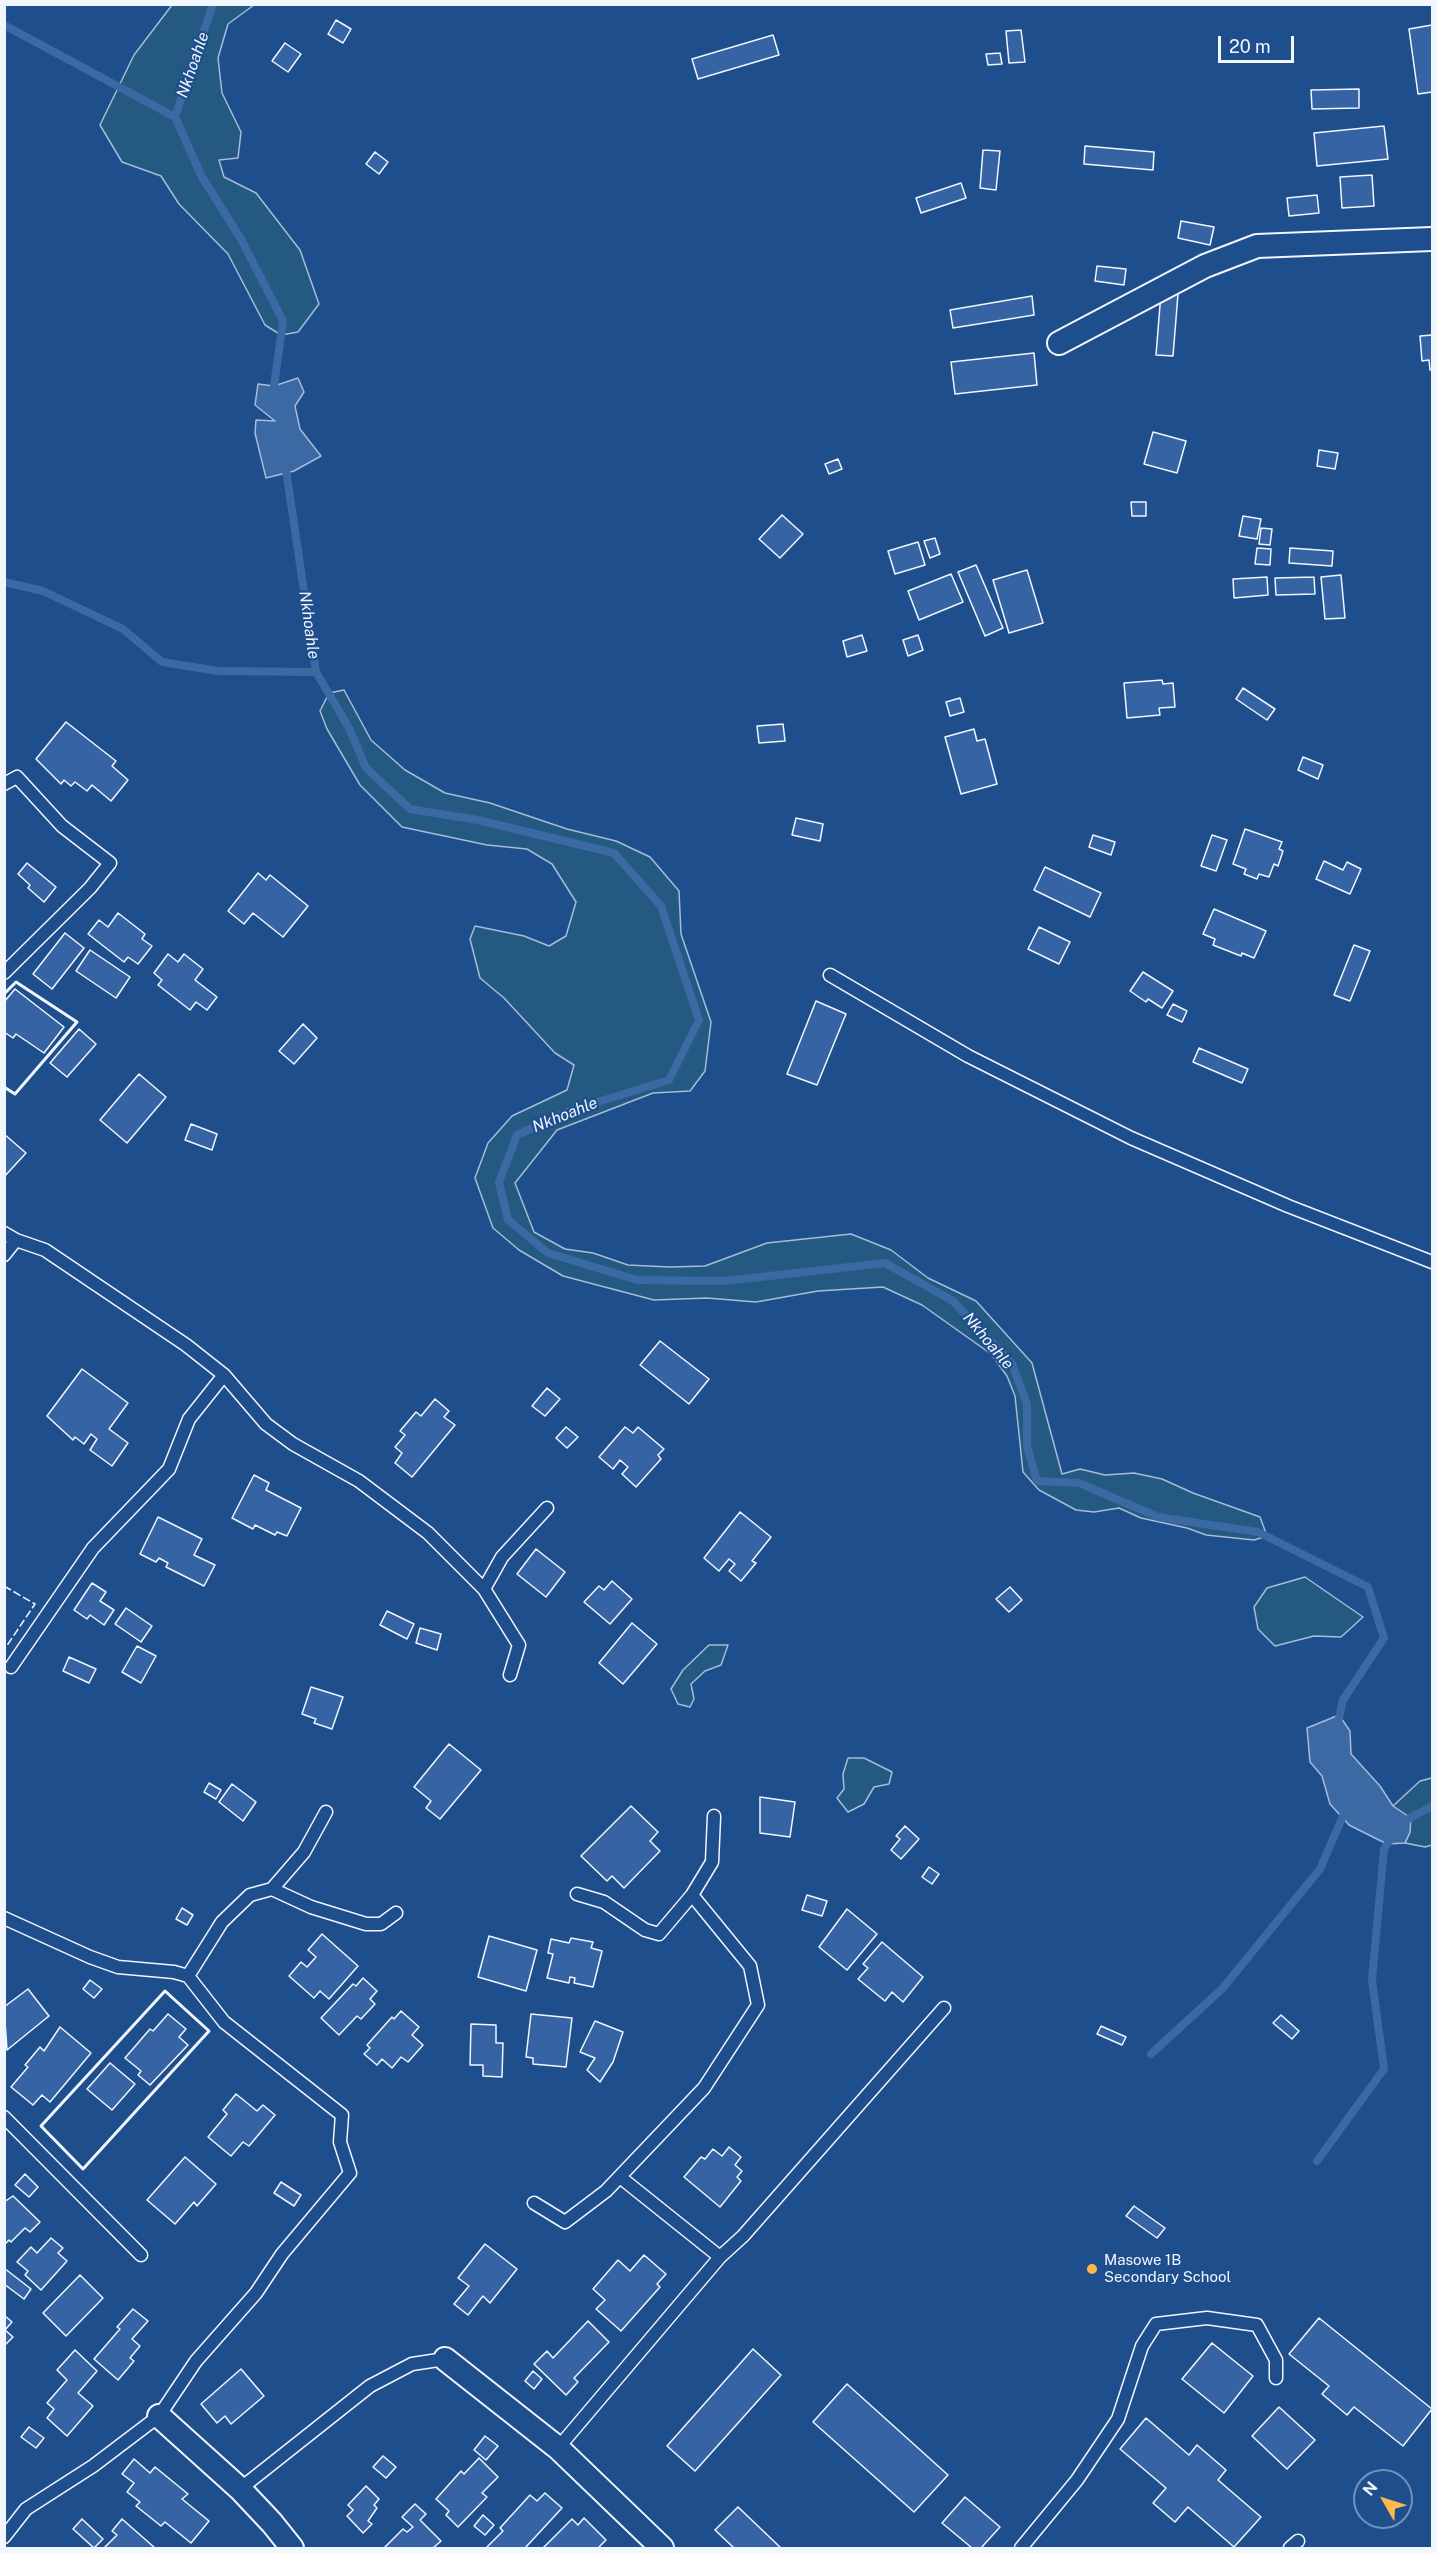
<!DOCTYPE html>
<html>
<head>
<meta charset="utf-8">
<style>
	body { margin:0 }
	#map { position:relative; width:1437px; height:2553px; overflow:hidden; background:#1f4e8c; font-family:"Public Sans",sans-serif }
	canvas { display:block }
	.frame { position:absolute; inset:0; border:6px solid #f2f6ff; pointer-events:none }
	.north { position:absolute; left:1353px; top:2469px; width:60px; height:60px; box-sizing:border-box; background:#1f4e8c; border:2px solid #7391ba; border-radius:50%; rotate:309deg; font-size:16px; font-weight:700; line-height:24px; text-align:center; color:#f2f6ff }
	.north::after { content:''; display:block; margin:auto; width:21px; height:27px; background:#ffb74d; clip-path:polygon(50% 0,100% 100%,50% 72%,0 100%) }
	.scale { position:absolute; left:1218px; top:36px; width:76px; height:27px; box-sizing:border-box; border:3px solid #f2f6ff; border-top:0; padding-left:8px; font-size:18px; line-height:21px; white-space:nowrap; color:#f2f6ff; -webkit-text-stroke:4px #1f4e8c; paint-order:stroke }
</style>
</head>
<body>
<div id="map">
<canvas width="1437" height="2553"></canvas>
<div class="frame"></div>
<div class="north">N</div>
<div class="scale">20 m</div>
</div>
<script>
const context = document.querySelector('canvas').getContext('2d');
context.lineJoin = 'round';
function fillPath(path, color) { context.fillStyle = color; context.fill(path, 'evenodd'); }
const toPath = rows => new Path2D(rows.map(r => 'M' + r).join(''));
function trace(path, color, width, dash) { context.strokeStyle = color; context.lineWidth = width; context.lineCap = dash ? 'butt' : 'round'; context.setLineDash(dash || []); context.stroke(path); }
function write(font, color, halo, rows, align = 'center') {
  context.font = font + ' "Public Sans",sans-serif'; context.lineWidth = 4.5; context.setLineDash([]); context.textBaseline = 'middle'; context.strokeStyle = halo; context.fillStyle = color; for (const [text, x, y, turn = 0] of rows) {
    context.save(); context.translate(x, y); context.rotate((+turn || 0) * Math.PI / 180); context.textAlign = isNaN(turn) ? turn : align; if (halo) context.strokeText(text, 0, 0); context.fillText(text, 0, 0); context.restore();
  }
}
const green = toPath([
	[172,5,254,5,228,24,218,58,222,93,241,132,238,158,219,160,224,177,256,193,300,250,319,304,298,332,281,335,265,325,228,254,179,204,161,176,122,162,100,125,134,55,172,5],
	[344,690,371,740,405,770,445,793,490,803,567,829,616,841,650,857,679,891,681,934,711,1022,705,1071,690,1091,653,1093,557,1130,515,1183,534,1232,565,1249,593,1253,628,1265,670,1267,705,1266,767,1243,851,1234,891,1250,928,1278,976,1301,1032,1363,1062,1474,1080,1469,1105,1475,1134,1473,1162,1479,1193,1493,1260,1517,1267,1536,1254,1540,1206,1535,1187,1528,1141,1518,1119,1508,1094,1512,1076,1510,1039,1490,1023,1472,1015,1396,1007,1376,991,1354,922,1305,883,1287,818,1291,756,1302,707,1298,654,1300,563,1276,519,1250,493,1228,475,1178,488,1143,512,1116,567,1090,574,1065,555,1053,504,998,480,978,470,939,475,926,524,936,549,946,566,936,576,902,552,864,527,849,487,845,402,827,360,785,327,729,320,711,329,693,344,690],
	[1305,1577,1363,1617,1341,1637,1314,1636,1275,1646,1258,1629,1254,1607,1267,1588,1305,1577],
	[709,1645,728,1645,721,1665,705,1671,691,1684,694,1699,690,1707,678,1704,671,1689,683,1670,709,1645],
	[848,1758,864,1758,892,1772,889,1784,874,1787,864,1804,848,1812,837,1798,844,1789,843,1774,848,1758],
	[1432,1778,1432,1845,1425,1847,1405,1843,1410,1832,1393,1806,1420,1781,1432,1778]
]);
const water = toPath([
	[298,378,304,392,295,406,300,429,321,456,294,471,266,478,255,433,256,420,275,421,255,405,258,384,274,386,298,378],
	[1339,1715,1350,1731,1351,1754,1380,1786,1393,1806,1411,1818,1410,1832,1405,1843,1387,1844,1349,1825,1330,1804,1322,1776,1310,1762,1307,1728,1339,1715]
]);
const stream = toPath([
	[213,4,175,117,202,177,241,239,283,321,274,386,275,394],
	[4,25,175,117],
	[285,463,316,672,349,728,366,768,410,809,478,820,614,853,661,906,699,1020,669,1080,572,1110,517,1135,499,1182,508,1220,548,1253,637,1280,725,1281,885,1263,953,1301,1012,1364,1027,1404,1027,1446,1037,1481,1079,1483,1158,1517,1258,1532,1368,1587,1384,1638,1343,1700,1338,1722],
	[4,582,43,591,123,629,162,662,218,671,316,672],
	[1403,1822,1432,1806],
	[1151,2054,1222,1989,1320,1869,1346,1809],
	[1317,2161,1384,2069,1372,1980,1384,1849,1392,1837]
]);
const building = toPath([
	[336,20,351,29,343,43,328,34,336,20],
	[1432,25,1432,92,1418,94,1409,29,1432,25],
	[1021,30,1025,62,1009,63,1006,31,1021,30],
	[773,35,779,55,698,79,692,59,773,35],
	[285,43,301,54,288,72,272,61,285,43],
	[1000,53,1002,64,988,65,986,54,1000,53],
	[1359,89,1359,108,1312,109,1311,90,1359,89],
	[1384,126,1388,159,1317,166,1314,133,1384,126],
	[1085,146,1154,152,1153,170,1084,164,1085,146],
	[983,150,1000,151,996,190,980,188,983,150],
	[375,152,388,162,379,174,366,164,375,152],
	[1372,175,1374,206,1342,208,1340,177,1372,175],
	[961,183,966,198,921,213,916,198,961,183],
	[1317,195,1319,213,1289,216,1287,198,1317,195],
	[1181,221,1214,227,1210,245,1178,238,1181,221],
	[1097,266,1126,269,1124,285,1095,281,1097,266],
	[1161,293,1178,294,1173,356,1156,355,1161,293],
	[1032,296,1034,315,953,328,950,310,1032,296],
	[1432,335,1432,370,1430,370,1429,360,1422,361,1420,336,1432,335],
	[1034,353,1037,385,955,394,951,362,1034,353],
	[1153,432,1186,441,1177,473,1144,464,1153,432],
	[1319,450,1338,453,1335,469,1317,466,1319,450],
	[838,459,842,469,829,474,825,464,838,459],
	[1131,502,1146,502,1146,516,1132,516,1131,502],
	[782,515,803,534,780,558,759,539,782,515],
	[1243,516,1261,519,1257,539,1239,536,1243,516],
	[1261,528,1272,529,1270,545,1259,544,1261,528],
	[935,538,940,554,930,558,924,541,935,538],
	[918,542,925,565,895,574,888,551,918,542],
	[1257,548,1271,549,1270,565,1255,564,1257,548],
	[1290,548,1333,551,1332,566,1289,563,1290,548],
	[976,565,1003,628,985,636,958,572,976,565],
	[1027,570,1043,623,1009,633,993,580,1027,570],
	[951,574,963,602,919,620,908,591,951,574],
	[1341,575,1345,618,1325,619,1321,577,1341,575],
	[1267,577,1268,595,1234,598,1233,579,1267,577],
	[1314,577,1315,594,1276,595,1275,578,1314,577],
	[862,635,867,651,847,657,843,641,862,635],
	[918,635,923,650,908,656,903,640,918,635],
	[1162,680,1163,684,1173,683,1175,707,1159,708,1160,715,1127,718,1124,683,1162,680],
	[1243,688,1275,709,1267,720,1236,699,1243,688],
	[960,698,964,712,950,716,946,702,960,698],
	[66,722,116,761,112,766,128,780,111,801,92,785,87,791,75,782,71,786,64,780,61,784,36,759,66,722],
	[783,724,785,741,759,743,757,726,783,724],
	[974,729,977,741,985,739,997,784,961,794,945,737,974,729],
	[1303,757,1323,765,1318,779,1298,770,1303,757],
	[796,818,823,824,820,841,792,835,796,818],
	[1245,829,1282,842,1279,849,1283,851,1278,866,1274,864,1269,877,1259,874,1257,879,1244,874,1246,869,1233,864,1245,829],
	[1093,835,1115,842,1111,855,1089,847,1093,835],
	[1212,835,1227,840,1216,871,1201,866,1212,835],
	[1324,861,1343,870,1347,862,1361,869,1350,894,1316,879,1324,861],
	[27,863,56,887,44,902,28,888,30,885,18,874,27,863],
	[1045,867,1101,893,1090,917,1034,890,1045,867],
	[258,873,266,880,270,875,308,906,283,937,253,913,244,924,228,911,258,873],
	[1214,909,1266,931,1254,958,1242,953,1241,956,1213,945,1215,939,1203,934,1214,909],
	[118,913,145,934,142,939,152,946,138,964,128,957,124,962,88,934,99,920,108,927,118,913],
	[1039,927,1070,942,1059,964,1028,949,1039,927],
	[65,933,84,948,52,989,33,974,65,933],
	[1354,945,1370,951,1350,1001,1334,995,1354,945],
	[90,950,130,977,116,998,76,971,90,950],
	[168,954,178,962,184,954,203,969,195,980,217,997,207,1010,196,1002,190,1010,158,985,162,980,154,973,168,954],
	[1143,972,1173,991,1162,1008,1148,999,1146,1002,1130,991,1143,972],
	[15,989,64,1027,44,1053,16,1034,13,1038,4,1032,4,1002,15,989],
	[816,1001,846,1014,817,1085,787,1074,816,1001],
	[1173,1004,1187,1011,1182,1022,1167,1015,1173,1004],
	[303,1024,317,1038,294,1064,279,1051,303,1024],
	[79,1029,96,1044,67,1077,50,1063,79,1029],
	[1199,1048,1248,1069,1242,1083,1193,1062,1199,1048],
	[139,1074,166,1097,127,1143,100,1120,139,1074],
	[191,1124,217,1134,212,1150,185,1140,191,1124],
	[4,1134,26,1153,4,1177,4,1134],
	[660,1341,709,1379,689,1404,640,1365,660,1341],
	[82,1369,128,1403,109,1429,128,1443,112,1466,90,1450,97,1439,91,1434,84,1444,75,1437,73,1440,47,1416,82,1369],
	[547,1388,560,1399,545,1416,532,1406,547,1388],
	[435,1399,449,1411,444,1417,455,1425,412,1477,395,1463,402,1453,395,1447,405,1435,400,1431,416,1412,421,1416,435,1399],
	[566,1427,578,1437,567,1448,556,1438,566,1427],
	[625,1427,633,1433,638,1427,664,1449,658,1455,661,1459,636,1487,622,1474,628,1467,620,1460,613,1469,599,1457,625,1427],
	[254,1475,269,1483,266,1490,301,1508,287,1536,277,1532,275,1535,255,1525,253,1529,232,1518,254,1475],
	[740,1512,771,1537,752,1561,756,1563,741,1581,729,1571,735,1564,729,1559,719,1571,704,1558,740,1512],
	[158,1517,202,1539,194,1555,215,1565,204,1586,166,1567,168,1563,159,1558,156,1562,140,1554,158,1517],
	[536,1549,565,1572,546,1597,517,1574,536,1549],
	[612,1581,632,1599,610,1624,584,1602,599,1586,604,1590,612,1581],
	[92,1583,106,1592,100,1601,114,1610,104,1625,90,1615,87,1619,74,1610,92,1583],
	[1010,1587,1022,1600,1009,1612,996,1599,1010,1587],
	[126,1608,152,1626,141,1642,115,1624,126,1608],
	[387,1611,414,1624,407,1639,380,1625,387,1611],
	[632,1623,657,1644,623,1684,599,1663,632,1623],
	[420,1628,441,1634,437,1650,416,1643,420,1628],
	[137,1646,156,1656,141,1683,122,1672,137,1646],
	[69,1657,96,1669,89,1683,63,1671,69,1657],
	[311,1687,343,1697,332,1729,314,1723,316,1719,302,1714,311,1687],
	[449,1744,481,1770,440,1819,426,1808,431,1801,414,1787,449,1744],
	[209,1783,221,1790,216,1799,204,1792,209,1783],
	[232,1784,256,1802,243,1821,219,1802,232,1784],
	[760,1797,795,1802,790,1837,760,1833,760,1797],
	[631,1806,658,1832,650,1841,660,1851,624,1888,612,1876,607,1881,581,1856,631,1806],
	[905,1826,919,1839,901,1859,891,1850,900,1839,896,1836,905,1826],
	[929,1867,939,1874,932,1884,922,1877,929,1867],
	[807,1895,827,1901,822,1916,802,1910,807,1895],
	[182,1908,193,1915,187,1925,176,1919,182,1908],
	[847,1909,877,1934,847,1970,819,1947,847,1909],
	[322,1934,358,1966,329,1999,320,1991,314,1998,289,1976,301,1962,307,1967,316,1957,308,1950,322,1934],
	[489,1936,537,1950,526,1991,478,1977,489,1936],
	[571,1938,593,1942,591,1948,602,1951,593,1987,574,1983,575,1978,570,1977,569,1983,547,1978,553,1954,548,1953,551,1939,569,1943,571,1938],
	[882,1942,923,1977,903,2002,892,1992,885,2001,858,1979,868,1968,863,1964,882,1942],
	[363,1978,377,1991,370,1999,375,2004,361,2019,357,2016,339,2035,321,2018,353,1984,356,1986,363,1978],
	[90,1980,102,1989,94,1998,83,1989,90,1980],
	[28,1989,49,2016,7,2050,4,2007,28,1989],
	[401,2011,419,2027,412,2035,423,2045,408,2062,401,2057,392,2068,382,2059,377,2065,364,2054,370,2048,367,2045,392,2017,394,2019,401,2011],
	[168,2014,186,2029,179,2037,188,2045,150,2085,138,2075,141,2071,125,2058,150,2029,153,2031,168,2014],
	[531,2014,572,2018,566,2067,533,2064,533,2058,526,2057,531,2014],
	[1281,2015,1299,2031,1292,2039,1273,2023,1281,2015],
	[595,2021,623,2032,613,2062,600,2082,587,2070,595,2058,580,2052,595,2021],
	[471,2024,496,2025,496,2043,503,2043,502,2077,483,2076,483,2065,470,2065,471,2024],
	[1101,2026,1126,2037,1122,2045,1097,2034,1101,2026],
	[60,2027,91,2053,50,2102,42,2095,33,2105,11,2087,28,2067,25,2065,40,2047,44,2051,60,2027],
	[110,2063,135,2084,112,2110,87,2089,110,2063],
	[236,2094,257,2111,263,2105,275,2115,249,2146,243,2142,231,2156,208,2137,227,2114,223,2110,236,2094],
	[729,2147,741,2157,735,2165,742,2171,737,2177,741,2181,720,2207,684,2177,701,2157,705,2159,713,2149,722,2156,729,2147],
	[185,2157,216,2184,197,2206,194,2202,175,2224,147,2200,185,2157],
	[25,2174,38,2187,29,2197,15,2185,25,2174],
	[281,2182,301,2195,294,2206,274,2193,281,2182],
	[13,2196,40,2222,30,2232,25,2228,11,2242,9,2240,4,2245,4,2202,13,2196],
	[1134,2206,1165,2228,1157,2238,1126,2216,1134,2206],
	[51,2238,63,2248,58,2253,67,2261,41,2290,25,2275,28,2271,17,2262,31,2247,37,2253,51,2238],
	[485,2244,517,2269,490,2303,483,2296,468,2315,454,2304,469,2286,458,2278,485,2244],
	[644,2255,666,2274,657,2284,660,2287,621,2331,596,2309,605,2300,593,2289,618,2260,630,2271,644,2255],
	[4,2268,31,2289,24,2299,4,2284,4,2268],
	[80,2275,103,2298,66,2336,43,2313,80,2275],
	[133,2309,148,2321,132,2339,140,2346,130,2358,134,2361,118,2380,94,2359,120,2329,117,2327,133,2309],
	[4,2315,12,2322,5,2330,13,2337,4,2346,4,2315],
	[1319,2318,1432,2409,1403,2446,1354,2407,1347,2415,1322,2394,1329,2386,1289,2354,1319,2318],
	[588,2321,609,2342,574,2378,578,2382,566,2395,534,2364,547,2351,553,2358,588,2321],
	[1212,2343,1253,2376,1224,2413,1182,2379,1212,2343],
	[753,2349,781,2375,695,2471,667,2446,753,2349],
	[75,2350,97,2371,78,2393,93,2406,67,2436,47,2418,54,2409,47,2403,67,2380,57,2370,75,2350],
	[241,2369,264,2396,231,2424,225,2416,217,2423,201,2404,241,2369],
	[533,2371,542,2379,534,2389,525,2381,533,2371],
	[847,2384,948,2475,914,2512,813,2422,847,2384],
	[1279,2407,1315,2440,1287,2469,1252,2436,1279,2407],
	[1146,2418,1189,2455,1197,2445,1226,2470,1218,2480,1261,2517,1234,2547,1188,2507,1175,2522,1153,2503,1166,2488,1120,2449,1146,2418],
	[29,2427,44,2438,36,2448,21,2437,29,2427],
	[485,2436,498,2446,486,2460,474,2450,485,2436],
	[383,2456,396,2467,386,2478,373,2467,383,2456],
	[479,2458,498,2477,482,2493,487,2497,458,2527,446,2515,449,2511,436,2499,461,2471,464,2474,479,2458],
	[134,2459,150,2473,155,2467,188,2494,182,2499,209,2521,191,2543,165,2522,161,2526,136,2506,140,2502,127,2492,134,2483,122,2474,134,2459],
	[366,2486,379,2499,374,2505,377,2508,368,2521,372,2524,363,2533,347,2516,353,2510,348,2505,366,2486],
	[545,2493,562,2508,525,2548,486,2548,503,2531,500,2528,530,2495,537,2501,545,2493],
	[965,2497,1000,2527,981,2548,972,2548,942,2523,965,2497],
	[415,2504,426,2514,420,2520,441,2541,433,2548,384,2548,403,2529,407,2532,413,2527,402,2517,415,2504],
	[738,2507,781,2548,734,2548,715,2530,738,2507],
	[483,2515,494,2525,485,2535,474,2526,483,2515],
	[584,2518,606,2540,598,2548,543,2548,572,2519,578,2525,584,2518],
	[82,2519,103,2539,94,2548,73,2529,82,2519],
	[122,2519,155,2548,104,2548,117,2535,112,2531,122,2519]
]);
const service = toPath([
	[4,784,17,777,62,826,110,863,90,888,4,973],
	[830,975,968,1056,1131,1138,1288,1206,1432,1262],
	[4,1233,16,1240,45,1250,186,1345,224,1375,266,1424,293,1444,359,1481,428,1533,484,1589,519,1645,510,1675],
	[4,1255,16,1240],
	[484,1589,502,1557,547,1508],
	[11,1667,93,1548,169,1469,189,1419,224,1375],
	[272,1889,304,1852,326,1812],
	[577,1894,604,1902,645,1930,659,1934,692,1895,712,1862,714,1816],
	[4,1918,90,1957,118,1967,174,1972,188,1976,224,2022,342,2115,340,2142,350,2173,282,2254,256,2293,196,2361,159,2416,93,2466,26,2509,4,2537],
	[188,1976,222,1922,250,1895,272,1889,311,1907,366,1924,381,1924,396,1913],
	[4,2117,141,2255],
	[620,2177,720,2257],
	[534,2203,565,2222,606,2191,704,2088,758,2005,750,1966,692,1895],
	[558,2448,720,2257,743,2236,944,2008],
	[240,2489,370,2386,412,2364,445,2359],
	[1021,2548,1077,2480,1118,2419,1142,2346,1156,2324,1207,2318,1257,2325,1276,2360,1276,2378],
	[1290,2548,1298,2541]
]);
const minor = toPath([
	[1059,343,1205,266,1257,246,1432,239],
	[445,2359,558,2448,662,2548],
	[159,2416,240,2489,272,2523,292,2548]
]);
const fence = toPath([
	[4,1586,35,1604,4,1650]
]);
const wall = toPath([
	[4,994,16,982,77,1022,15,1094,4,1087],
	[165,1991,209,2031,83,2169,41,2126,165,1991]
]);
const markers = [
	[1092,2269,6,"#ffb74d"]
];
const poiNames = [
	["Masowe 1B",1104,2260],
	["Secondary School",1104,2277]
];
const waterNames = [
	["Nkhoahle",193,65,-71],
	["Nkhoahle",309,625,82],
	["Nkhoahle",565,1115,-22],
	["Nkhoahle",988,1341,50]
];
fillPath(green, '#245a82');
trace(green, '#a8bbd7', 1.5);
fillPath(water, '#3b69a3');
trace(water, '#a8bbd7', 1.5);
trace(stream, '#3b69a3', 8);
fillPath(building, '#3563a3');
trace(building, '#f2f6ff', 1.5);
trace(service, '#f2f6ff', 15);
trace(minor, '#f2f6ff', 26);
trace(service, '#1f4e8c', 12);
trace(minor, '#1f4e8c', 22);
trace(fence, '#f2f6ff', 1.5, [8, 3]);
trace(wall, '#f2f6ff', 3);
for (const [x, y, r, color] of markers) { const dot = new Path2D(); dot.arc(x, y, r, 0, 2 * Math.PI); context.fillStyle = color; context.fill(dot); trace(dot, '#1f4e8c', 2); }
write('15px', '#f2f6ff', '#1f4e8c', poiNames, 'left');
write('italic 16px', '#f2f6ff', '#1f4e8c', waterNames);
</script>
</body>
</html>
